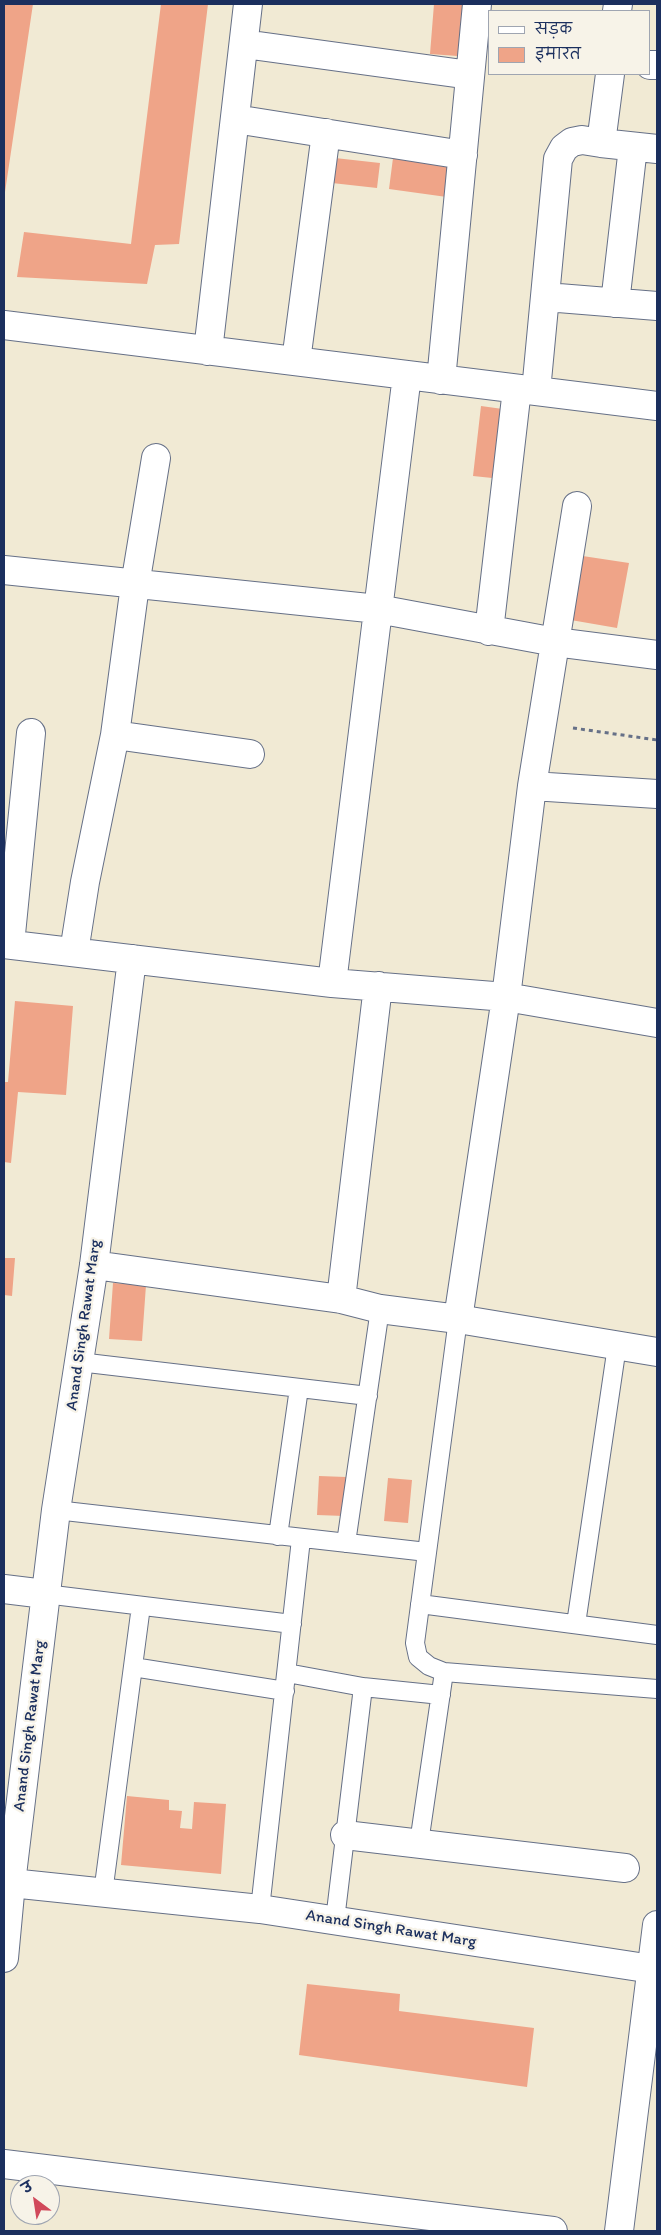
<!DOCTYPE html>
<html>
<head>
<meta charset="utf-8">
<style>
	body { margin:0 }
	#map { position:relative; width:661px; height:2235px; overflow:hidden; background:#f1ead4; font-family:Itim,"Playpen Sans Deva",sans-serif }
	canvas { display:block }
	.frame { position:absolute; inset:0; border:5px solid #1b2f5e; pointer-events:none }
	.legend { position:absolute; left:488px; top:10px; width:162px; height:65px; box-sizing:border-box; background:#f7f3e8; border:1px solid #9fa5b1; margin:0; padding:6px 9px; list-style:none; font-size:15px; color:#1b2f5e }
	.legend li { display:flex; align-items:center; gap:10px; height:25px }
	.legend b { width:25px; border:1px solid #9fa5b1 }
	.north { position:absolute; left:10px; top:2175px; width:50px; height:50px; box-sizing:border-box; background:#f7f3e8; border:1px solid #9fa5b1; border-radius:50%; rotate:329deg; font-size:14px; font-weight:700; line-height:20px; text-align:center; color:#1b2f5e }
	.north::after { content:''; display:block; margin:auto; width:18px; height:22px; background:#d1495b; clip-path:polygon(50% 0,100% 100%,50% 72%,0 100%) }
</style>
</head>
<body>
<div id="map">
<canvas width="661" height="2235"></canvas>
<div class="frame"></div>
<ul class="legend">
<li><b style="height:6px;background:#fff"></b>सड़क</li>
<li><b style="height:14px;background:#efa488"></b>इमारत</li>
</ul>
<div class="north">उ</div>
</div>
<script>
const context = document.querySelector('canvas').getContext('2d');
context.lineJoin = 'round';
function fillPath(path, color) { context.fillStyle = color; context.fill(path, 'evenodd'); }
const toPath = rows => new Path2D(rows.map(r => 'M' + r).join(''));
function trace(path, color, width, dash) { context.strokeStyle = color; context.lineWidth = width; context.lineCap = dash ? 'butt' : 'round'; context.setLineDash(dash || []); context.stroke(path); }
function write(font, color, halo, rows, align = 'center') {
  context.font = font + ' Itim,sans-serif'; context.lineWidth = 4.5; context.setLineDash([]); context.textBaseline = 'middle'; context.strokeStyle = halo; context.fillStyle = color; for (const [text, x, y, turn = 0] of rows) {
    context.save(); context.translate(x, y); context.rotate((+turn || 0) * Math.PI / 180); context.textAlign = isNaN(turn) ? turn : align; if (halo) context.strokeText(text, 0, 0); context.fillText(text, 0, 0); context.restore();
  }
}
const building = toPath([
	[4,4,33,4,5,192,4,192],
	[161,4,208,4,179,244,155,245,147,284,17,277,24,232,131,244],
	[434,4,475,4,471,57,430,54],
	[326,157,380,163,377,188,323,182],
	[393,158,458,166,454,198,389,189],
	[481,406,510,410,502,479,473,476],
	[576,555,629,563,617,628,565,619],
	[15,1001,73,1006,66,1095,18,1092,11,1163,4,1162,4,1082,8,1082],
	[4,1258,15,1258,12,1296,4,1295],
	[113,1283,146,1285,142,1341,109,1339],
	[319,1476,346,1477,344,1516,317,1515],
	[388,1478,412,1480,408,1523,384,1521],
	[127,1796,169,1800,169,1810,182,1811,180,1828,192,1829,194,1802,226,1804,221,1874,121,1865],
	[307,1984,400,1994,399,2011,534,2028,527,2087,299,2055]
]);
const path = toPath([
	[573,728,657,740]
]);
const service = toPath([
	[458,1319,415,1643,418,1657,429,1666,444,1672,657,1689],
	[79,1362,368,1396],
	[56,1510,427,1552],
	[278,1536,299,1388],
	[346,1543,380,1309],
	[45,1594,292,1624],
	[420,1604,657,1635],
	[576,1624,617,1346],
	[133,1667,285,1691],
	[287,1673,363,1687,441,1695],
	[419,1843,444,1672],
	[103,1893,141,1606],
	[260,1909,301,1539],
	[335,1920,363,1687]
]);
const minor = toPath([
	[617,11,618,4],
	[244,44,470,75],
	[650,65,657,65],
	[610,74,601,143,657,149],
	[235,119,463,155],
	[546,297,657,306],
	[615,303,633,147],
	[4,325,657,406],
	[208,351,248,4],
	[296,361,326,133],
	[441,380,477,4],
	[536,391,558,159,564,148,572,142,582,140,601,143],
	[4,570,378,609,555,642,657,655],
	[489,631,517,389],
	[115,735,250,754],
	[532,786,657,794],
	[4,944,332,983,506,997,657,1023],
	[10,944,31,733],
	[74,952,85,882,115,735,135,585,156,458],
	[132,959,94,1265,56,1510,11,1883,260,1909,652,1969],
	[332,983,407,375],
	[94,1265,341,1299,380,1309,458,1319,657,1352],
	[341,1299,378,986],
	[458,1319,506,997,532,786,577,506],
	[4,1589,45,1594],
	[345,1835,625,1868],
	[4,1958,11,1883],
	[4,2164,553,2231]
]);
const tertiary = toPath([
	[619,2231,657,1925]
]);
const streetNames = [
	["Anand Singh Rawat Marg",84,1325,-82],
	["Anand Singh Rawat Marg",30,1726,-83],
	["Anand Singh Rawat Marg",391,1929,9]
];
fillPath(building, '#efa488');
trace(service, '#667087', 20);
trace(minor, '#667087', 30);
trace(tertiary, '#667087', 30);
trace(path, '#667087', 3, [4, 4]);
trace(service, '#fff', 18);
trace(minor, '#fff', 28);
trace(tertiary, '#fff', 28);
write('16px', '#1b2f5e', '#f7f3e8', streetNames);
</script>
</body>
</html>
